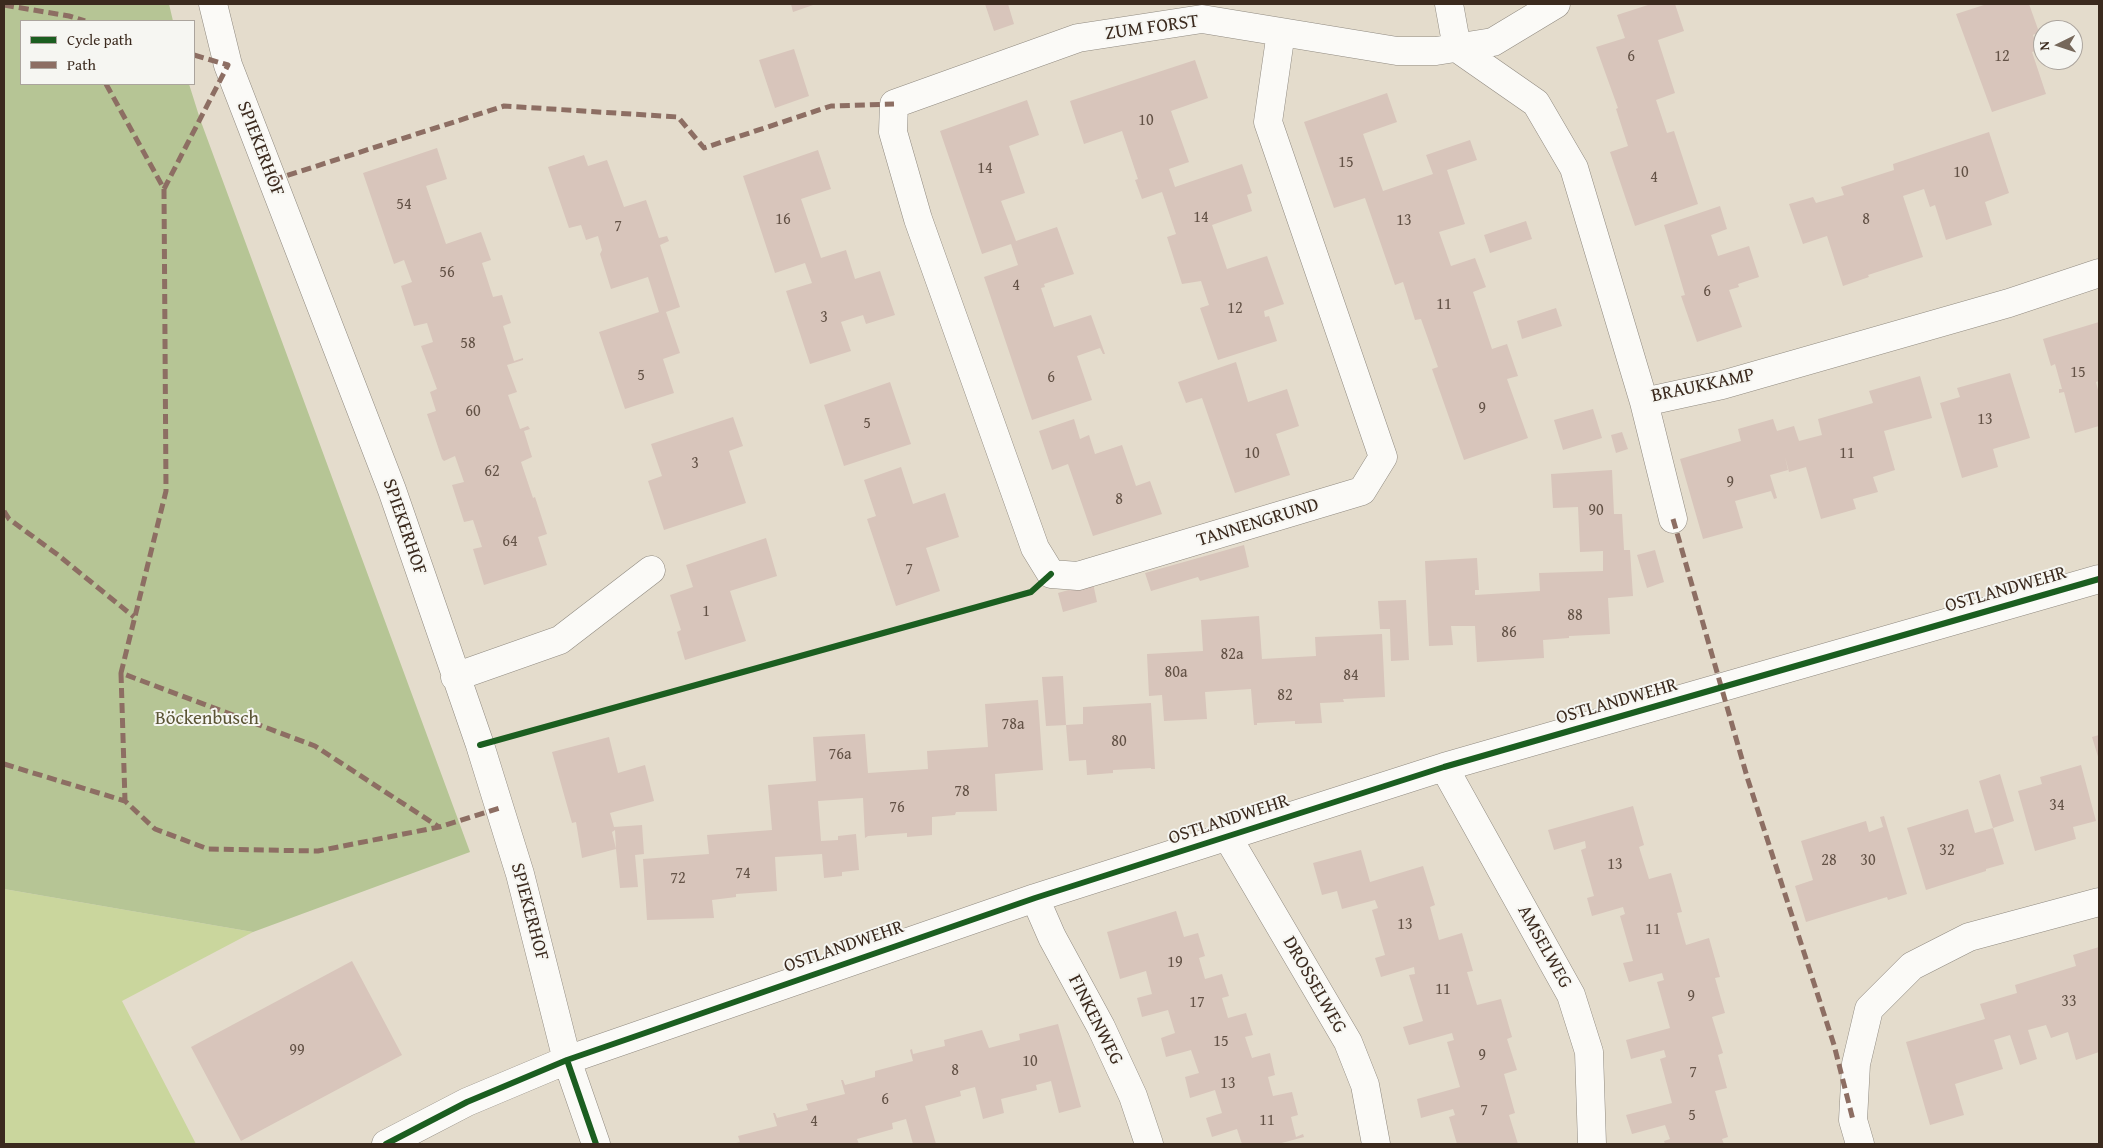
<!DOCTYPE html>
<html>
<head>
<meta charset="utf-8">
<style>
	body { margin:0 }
	#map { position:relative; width:2103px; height:1148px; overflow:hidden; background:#e4dccc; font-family:"Gentium Book Plus",serif }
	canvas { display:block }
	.frame { position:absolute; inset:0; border:5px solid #3b2a1e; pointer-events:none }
	.legend { position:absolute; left:20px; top:20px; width:175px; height:65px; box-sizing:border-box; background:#f6f6f2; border:1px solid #aba49d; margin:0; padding:6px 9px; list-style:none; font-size:15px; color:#3b2a1e }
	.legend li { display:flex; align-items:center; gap:10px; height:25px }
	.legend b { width:25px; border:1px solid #aba49d }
	.north { position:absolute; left:2033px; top:20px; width:50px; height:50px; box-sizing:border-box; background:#f6f6f2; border:1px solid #aba49d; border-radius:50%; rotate:266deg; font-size:14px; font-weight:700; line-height:20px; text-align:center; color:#3b2a1e }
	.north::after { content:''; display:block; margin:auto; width:18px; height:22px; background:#76685b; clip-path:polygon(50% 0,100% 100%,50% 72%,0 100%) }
</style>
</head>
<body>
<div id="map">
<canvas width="2103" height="1148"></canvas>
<div class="frame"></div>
<ul class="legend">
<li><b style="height:6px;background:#1b5e20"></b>Cycle path</li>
<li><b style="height:6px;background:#8d6e63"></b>Path</li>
</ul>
<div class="north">N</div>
</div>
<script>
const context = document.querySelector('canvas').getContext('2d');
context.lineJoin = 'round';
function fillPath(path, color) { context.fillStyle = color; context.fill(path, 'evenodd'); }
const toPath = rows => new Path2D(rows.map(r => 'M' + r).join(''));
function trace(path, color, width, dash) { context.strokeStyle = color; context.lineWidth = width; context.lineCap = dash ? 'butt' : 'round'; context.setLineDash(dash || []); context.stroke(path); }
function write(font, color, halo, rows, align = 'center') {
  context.font = font + ' "Gentium Book Plus",serif'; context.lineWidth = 4; context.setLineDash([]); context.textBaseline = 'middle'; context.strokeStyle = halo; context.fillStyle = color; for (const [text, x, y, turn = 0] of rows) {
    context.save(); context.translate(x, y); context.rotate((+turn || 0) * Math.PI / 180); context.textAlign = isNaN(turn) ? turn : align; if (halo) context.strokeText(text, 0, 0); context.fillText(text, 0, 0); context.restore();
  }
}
const green = toPath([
	[4,889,253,932,122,1001,196,1144,4,1144]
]);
const forest = toPath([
	[4,4,169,4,173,21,21,21,21,84,189,84,200,119,470,852,253,932,4,889]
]);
const building = toPath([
	[791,4,816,4,793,12],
	[985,4,1008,4,1014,24,994,31],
	[1651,4,1675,4,1684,31,1658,40,1675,93,1656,100,1667,133,1674,131,1698,204,1635,226,1610,152,1628,146,1617,112,1616,109,1618,108,1596,47,1625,38,1617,15],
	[1987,4,2029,4,2039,32,2033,35,2038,50,2032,52,2046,94,1992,112,1956,14],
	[794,49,809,96,775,108,759,60],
	[1195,60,1208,98,1171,111,1189,162,1169,169,1175,187,1242,164,1252,193,1247,195,1252,211,1212,225,1227,269,1267,256,1284,304,1264,311,1265,317,1269,316,1277,341,1218,360,1200,308,1209,305,1201,281,1182,284,1167,237,1176,234,1162,192,1142,199,1135,180,1138,179,1122,131,1084,144,1070,101],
	[1387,93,1397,122,1363,134,1383,191,1433,174,1426,155,1470,140,1477,160,1447,170,1465,224,1439,232,1451,266,1475,258,1486,287,1473,292,1492,349,1507,344,1518,376,1507,379,1528,438,1464,460,1432,369,1438,367,1421,319,1415,320,1403,282,1395,285,1365,198,1334,208,1304,122],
	[1027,100,1039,135,1009,146,1025,193,1001,201,1016,241,1057,227,1074,274,1044,284,1045,287,1041,288,1054,327,1091,315,1105,354,1103,354,1100,348,1077,356,1092,400,1032,420,984,277,1018,265,1011,244,982,254,940,131],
	[1989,132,2009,193,1985,202,1992,225,1946,240,1935,205,1930,207,1924,189,1903,196,1923,257,1868,275,1869,277,1843,286,1827,236,1803,244,1789,204,1813,197,1816,203,1844,195,1841,187,1894,170,1893,164],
	[437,148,447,179,426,186,446,244,481,232,491,260,482,263,493,297,502,295,511,323,503,326,514,361,523,358,523,360,507,365,517,392,508,395,520,429,528,426,530,429,524,431,532,457,521,462,533,498,535,497,547,534,538,537,547,565,484,585,473,549,482,547,473,520,464,522,452,485,464,482,455,456,444,461,442,459,427,414,436,411,430,392,437,389,421,346,433,342,427,323,414,326,401,286,412,282,404,260,394,264,363,173],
	[818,150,831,189,801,199,821,258,846,250,855,279,880,271,895,315,866,324,863,315,841,322,851,351,810,364,786,291,812,283,805,263,775,273,743,176],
	[584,155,588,166,607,160,624,207,646,200,659,238,667,236,669,241,660,245,680,307,666,312,680,353,663,359,674,393,625,409,599,332,659,312,648,277,611,289,600,254,602,250,598,236,586,240,581,225,569,228,548,167],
	[1720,206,1727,229,1711,235,1718,256,1749,246,1759,277,1738,284,1739,287,1729,290,1742,327,1697,342,1681,296,1685,295,1664,225],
	[1526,221,1532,239,1490,253,1484,235],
	[1556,308,1562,326,1522,339,1517,321],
	[2099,322,2099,381,2096,382,2099,394,2099,426,2075,433,2064,392,2059,393,2059,389,2062,389,2055,364,2051,366,2043,339],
	[1236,362,1248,402,1287,389,1299,426,1276,434,1290,475,1235,493,1202,398,1186,403,1178,382],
	[2010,373,2030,438,1993,449,1998,467,1962,478,1940,403,1960,397,1957,388],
	[1920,376,1932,418,1884,431,1895,470,1873,477,1878,492,1853,499,1856,509,1821,519,1806,467,1789,472,1785,457,1788,470,1770,475,1777,498,1774,499,1771,491,1735,501,1743,528,1703,539,1680,459,1741,441,1738,429,1773,419,1777,431,1794,426,1799,441,1822,435,1818,419,1873,403,1869,391],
	[890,382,911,444,844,466,824,405],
	[1593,409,1602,438,1563,450,1554,420],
	[733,417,743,446,729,451,746,503,664,530,648,481,662,476,651,444],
	[1074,419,1080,439,1089,435,1095,454,1122,445,1136,486,1150,481,1162,514,1093,536,1068,464,1052,470,1039,431],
	[1622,432,1628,449,1616,453,1611,435],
	[901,467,913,504,945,493,959,537,926,548,940,591,896,606,867,519,876,516,864,480],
	[1612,470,1614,514,1622,514,1624,550,1630,550,1633,596,1608,598,1610,634,1569,636,1569,638,1543,640,1544,658,1477,662,1475,626,1451,626,1453,645,1429,646,1425,561,1477,558,1479,590,1475,590,1475,595,1540,591,1539,573,1603,571,1603,551,1580,552,1578,507,1553,508,1551,474],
	[766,538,777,576,730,591,746,641,685,660,677,632,681,630,670,595,693,587,686,565],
	[1244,545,1249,567,1200,581,1198,577,1151,591,1145,573],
	[1655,550,1664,582,1647,588,1637,555],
	[1093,583,1097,602,1063,612,1058,593],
	[1406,600,1409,660,1391,661,1390,629,1380,629,1378,601],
	[1259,616,1262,659,1316,656,1315,637,1382,634,1385,697,1343,699,1344,702,1320,703,1322,723,1295,724,1295,721,1257,723,1257,725,1254,725,1251,689,1205,692,1207,719,1164,721,1162,695,1149,696,1147,654,1203,651,1201,620],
	[1063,676,1066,725,1046,726,1042,677],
	[1038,700,1043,770,995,774,997,811,956,812,955,815,932,817,932,835,907,837,907,833,868,836,865,838,863,798,818,801,821,841,838,840,838,836,856,834,859,870,842,872,842,876,824,878,822,854,775,857,777,891,736,894,736,897,712,900,714,918,647,920,643,859,709,854,707,835,772,830,768,785,816,781,813,737,865,734,868,773,928,769,927,751,988,747,985,704],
	[1151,703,1155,769,1151,769,1151,768,1113,770,1113,773,1087,775,1086,760,1069,761,1066,725,1083,724,1083,707],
	[2099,735,2099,760,2092,737],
	[609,737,618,773,645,765,654,801,610,813,614,827,642,825,644,854,635,855,638,887,620,888,616,849,582,858,576,822,572,823,552,752],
	[615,830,616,849,612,832],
	[2081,765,2096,821,2073,827,2076,839,2035,851,2018,791,2042,784,2040,777],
	[2000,774,2014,821,1993,828,1979,781],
	[1633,806,1644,845,1639,847,1649,879,1671,873,1682,912,1677,913,1686,945,1709,938,1720,977,1715,978,1725,1013,1712,1017,1723,1053,1718,1055,1727,1088,1715,1091,1728,1137,1722,1139,1724,1144,1665,1144,1664,1141,1670,1139,1665,1125,1632,1134,1626,1115,1672,1103,1660,1059,1666,1057,1664,1050,1631,1059,1626,1040,1670,1028,1657,982,1664,980,1662,973,1629,982,1623,963,1633,961,1620,916,1625,914,1623,907,1592,916,1587,898,1594,896,1581,850,1586,848,1585,841,1554,850,1548,830],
	[1968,809,1975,833,1993,828,2004,864,1986,869,1986,871,1926,890,1907,828],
	[1884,816,1907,894,1888,900,1887,897,1806,922,1795,886,1813,880,1801,841,1866,821,1869,832,1883,827,1880,817],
	[1361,850,1370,882,1423,866,1435,905,1430,907,1439,940,1462,933,1473,971,1467,972,1477,1005,1501,999,1512,1037,1507,1039,1517,1070,1504,1074,1515,1113,1509,1115,1518,1144,1457,1144,1449,1117,1455,1115,1453,1109,1421,1118,1417,1099,1460,1087,1447,1042,1454,1040,1452,1033,1409,1045,1403,1027,1423,1021,1409,975,1415,974,1414,967,1381,977,1375,958,1385,955,1372,910,1378,908,1375,900,1342,909,1337,891,1322,895,1313,863],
	[1176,911,1184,937,1198,933,1205,956,1199,958,1205,979,1222,974,1229,996,1222,998,1228,1018,1246,1013,1253,1035,1245,1037,1252,1058,1270,1053,1275,1075,1268,1077,1273,1096,1292,1092,1298,1115,1291,1117,1296,1137,1303,1134,1304,1137,1278,1144,1242,1144,1237,1129,1212,1137,1206,1118,1222,1113,1215,1090,1190,1098,1185,1077,1199,1073,1191,1050,1166,1057,1161,1038,1175,1033,1168,1010,1142,1017,1137,998,1152,994,1146,971,1120,979,1107,932],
	[2099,947,2099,1052,2076,1060,2068,1032,2051,1038,2046,1025,2028,1030,2037,1059,2020,1065,2010,1035,1994,1040,2003,1069,1955,1084,1964,1115,1930,1125,1906,1042,1985,1019,1980,1004,2017,993,2015,985,2076,966,2073,955],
	[352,961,402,1055,241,1141,191,1047],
	[1058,1024,1081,1107,1059,1113,1051,1081,1036,1085,1037,1090,1001,1099,1004,1113,983,1119,975,1087,960,1091,961,1096,925,1106,936,1144,913,1144,906,1119,892,1123,893,1129,857,1139,859,1144,732,1144,740,1142,738,1136,777,1126,773,1113,775,1113,777,1118,808,1110,806,1104,845,1094,841,1080,843,1080,845,1085,875,1077,875,1071,913,1061,910,1050,912,1049,913,1054,945,1046,944,1040,982,1030,989,1048,1020,1040,1019,1034]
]);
const minor = toPath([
	[213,4,228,65,392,490,480,745,520,874,567,1060,596,1144],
	[1449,4,1457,48,1536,103,1574,168,1644,402,1673,519],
	[1281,32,1268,122,1383,457,1362,491,1078,576,1051,574,1035,548,918,219,893,132,894,104,1078,38,1202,19,1397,51,1436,51,1493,42,1556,4],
	[1644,402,1722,385,2009,303,2099,273],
	[455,677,560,640,651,570],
	[1444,767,1571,995,1589,1052,1592,1144],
	[1227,836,1348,1042,1365,1085,1376,1144],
	[1035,898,1052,937,1101,1027,1133,1096,1149,1144],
	[386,1144,467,1102,567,1060,1035,898,1444,767,2099,579],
	[1860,1144,1853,1120,1856,1064,1869,1009,1912,966,1969,937,2099,902]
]);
const quiet = toPath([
	[4,5,69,16,85,21],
	[106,84,164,189,166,491,121,673,315,746,439,827],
	[273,180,504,106,678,117,704,148,831,106,894,104],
	[164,189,228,65,194,55],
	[4,511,9,519,58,555,134,617],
	[1673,519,1748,780,1834,1045,1853,1120],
	[121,673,125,801],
	[4,764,125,801,155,829,208,849,318,851,439,827,500,808]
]);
const cycleway = toPath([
	[480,745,1031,592,1051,574],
	[567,1060,596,1144],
	[386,1144,467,1102,567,1060,1035,898,1444,767,2099,579]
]);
const numberNames = [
	["6",1631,57],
	["12",2002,57],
	["10",1146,121],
	["15",1346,163],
	["14",985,169],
	["10",1961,173],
	["4",1654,178],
	["54",404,205],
	["14",1201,218],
	["16",783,220],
	["8",1866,220],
	["13",1404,221],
	["7",618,227],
	["56",447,273],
	["4",1016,286],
	["6",1707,292],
	["11",1444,305],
	["12",1235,309],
	["3",824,318],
	["58",468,344],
	["15",2078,373],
	["5",641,376],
	["6",1051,378],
	["9",1482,409],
	["60",473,412],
	["13",1985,420],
	["5",867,424],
	["10",1252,454],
	["11",1847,454],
	["3",695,464],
	["62",492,472],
	["9",1730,483],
	["8",1119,500],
	["90",1596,511],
	["64",510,542],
	["7",909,570],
	["1",706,612],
	["88",1575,616],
	["86",1509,633],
	["82a",1232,655],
	["80a",1176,673],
	["84",1351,676],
	["82",1285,696],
	["78a",1013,725],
	["80",1119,742],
	["76a",840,755],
	["78",962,792],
	["34",2057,806],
	["76",897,808],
	["32",1947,851],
	["28",1829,861],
	["30",1868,861],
	["13",1615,865],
	["74",743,874],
	["72",678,879],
	["13",1405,925],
	["11",1653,930],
	["19",1175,963],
	["11",1443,990],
	["9",1691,997],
	["33",2069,1002],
	["17",1197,1003],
	["15",1221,1042],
	["99",297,1051],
	["9",1482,1056],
	["10",1030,1062],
	["8",955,1071],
	["7",1693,1073],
	["13",1228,1084],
	["6",885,1100],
	["7",1484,1111],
	["5",1692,1116],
	["11",1267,1121],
	["4",814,1122]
];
const streetNames = [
	["ZUM FORST",1152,28,-8],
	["SPIEKERHOF",260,149,69],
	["BRAUKKAMP",1703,386,-12],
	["TANNENGRUND",1258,523,-17],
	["SPIEKERHOF",404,527,71],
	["OSTLANDWEHR",2006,590,-16],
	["OSTLANDWEHR",1617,702,-16],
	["OSTLANDWEHR",1229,820,-18],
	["SPIEKERHOF",529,912,75],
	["OSTLANDWEHR",844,947,-19],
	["AMSELWEG",1544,947,61],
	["DROSSELWEG",1314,985,60],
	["FINKENWEG",1095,1020,63]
];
const parkNames = [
	["Böckenbusch",207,719]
];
fillPath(green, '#cad69d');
fillPath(forest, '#b6c595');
fillPath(building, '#d8c5bb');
trace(minor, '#908a80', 29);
trace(minor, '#fbfaf7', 28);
trace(quiet, '#8d6e63', 5, [10, 5]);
trace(cycleway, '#1b5e20', 6);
write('16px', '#635246', null, numberNames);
write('19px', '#3b2a1e', '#f6f6f2', streetNames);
write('19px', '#5a5434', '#f6f6f2', parkNames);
</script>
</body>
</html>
